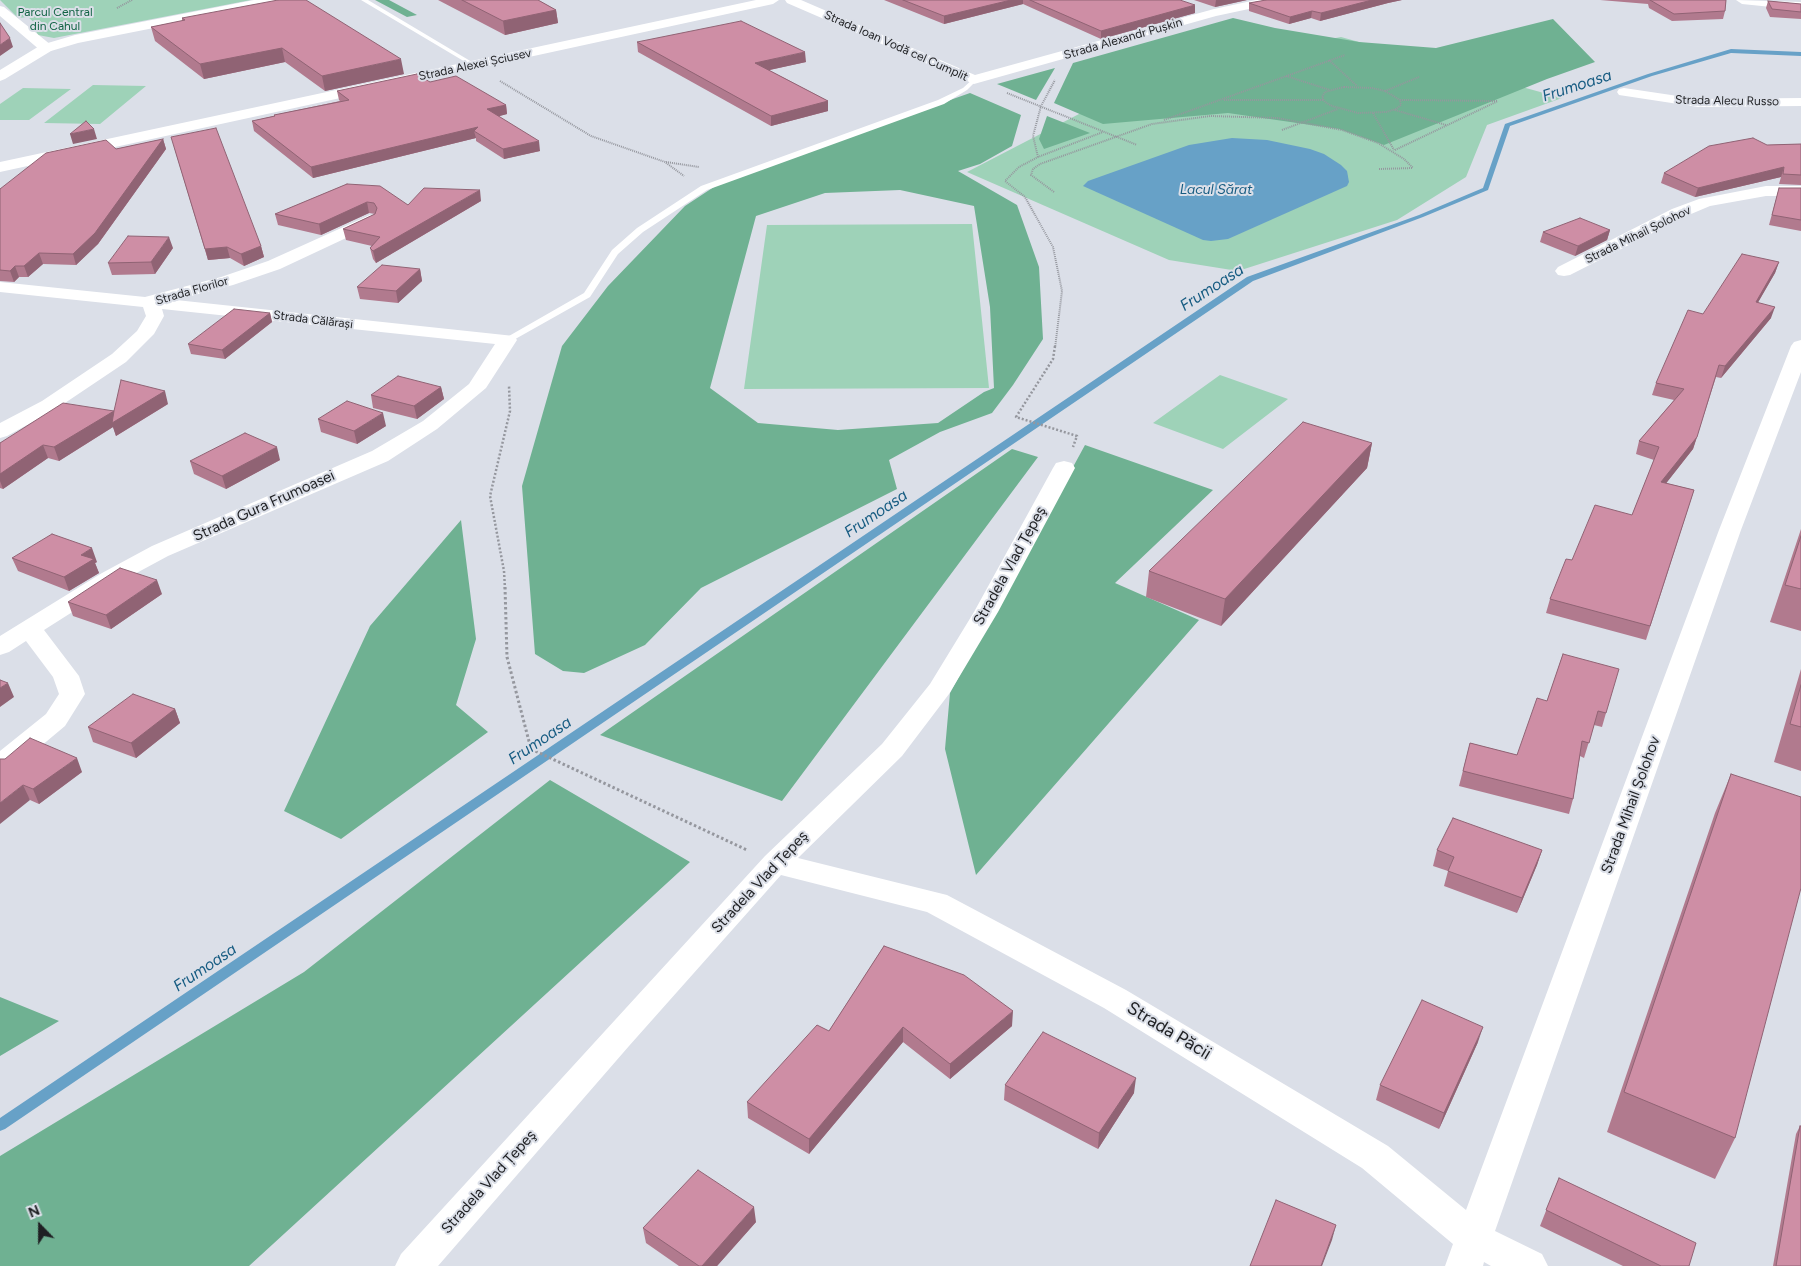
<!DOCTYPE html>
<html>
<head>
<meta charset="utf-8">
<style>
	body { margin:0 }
	#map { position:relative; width:1801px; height:1266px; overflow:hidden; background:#dbdfe8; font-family:Figtree,sans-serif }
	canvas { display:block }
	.north { position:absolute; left:15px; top:1201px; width:50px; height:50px; -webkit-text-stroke:4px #dbdfe8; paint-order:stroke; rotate:338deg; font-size:14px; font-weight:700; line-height:20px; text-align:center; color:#1f2023 }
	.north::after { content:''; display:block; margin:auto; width:18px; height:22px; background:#1f2023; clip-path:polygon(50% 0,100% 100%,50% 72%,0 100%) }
</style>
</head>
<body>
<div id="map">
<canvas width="1801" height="1266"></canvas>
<div class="north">N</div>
</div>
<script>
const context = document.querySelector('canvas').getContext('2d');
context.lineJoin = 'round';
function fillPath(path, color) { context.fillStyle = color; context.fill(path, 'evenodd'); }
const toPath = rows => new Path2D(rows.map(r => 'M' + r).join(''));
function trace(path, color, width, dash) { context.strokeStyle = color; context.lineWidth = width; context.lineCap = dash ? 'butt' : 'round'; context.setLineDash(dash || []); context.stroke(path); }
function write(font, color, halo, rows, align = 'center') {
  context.font = font + ' Figtree,sans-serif'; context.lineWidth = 4; context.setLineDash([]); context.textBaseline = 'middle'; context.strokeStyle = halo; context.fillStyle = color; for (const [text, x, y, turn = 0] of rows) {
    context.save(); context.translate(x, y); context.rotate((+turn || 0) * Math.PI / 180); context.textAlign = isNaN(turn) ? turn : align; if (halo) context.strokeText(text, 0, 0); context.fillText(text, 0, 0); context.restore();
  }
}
const green = toPath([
	[0,0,251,0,54,38,38,35,36,31,38,26,28,17,18,18],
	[1341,37,1562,98,1487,125,1466,177,1397,220,1238,271,1169,260,967,172,1079,114,1309,43],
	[93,85,146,86,100,124,44,123],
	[23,88,71,89,29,120,0,120,0,104],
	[972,224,989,388,744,389,767,225],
	[1220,375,1288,399,1223,449,1153,423]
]);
const forest = toPath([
	[375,0,389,0,417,15,407,17],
	[1233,18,1275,28,1359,42,1436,48,1553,19,1595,62,1547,79,1384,145,1339,129,1228,113,1103,124,1054,103,1073,63],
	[1055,68,1036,100,997,84],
	[970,93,1021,115,1012,146,980,164,958,171,1017,205,1039,267,1043,339,1013,385,992,413,940,432,889,460,897,489,701,588,645,645,584,673,563,671,535,654,522,486,562,346,608,286,685,206,726,179],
	[900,190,974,206,990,307,994,388,984,392,938,423,838,430,758,423,710,388,756,216,825,193],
	[1047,116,1090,133,1044,149,1039,139],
	[1085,445,1213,490,1115,583,1199,620,976,875,945,749,950,693],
	[1012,449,1038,457,782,801,600,735],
	[461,520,476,639,456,705,488,732,341,839,284,811,370,626],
	[550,780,690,862,249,1266,0,1266,0,1156,304,972],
	[0,997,59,1021,0,1056]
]);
const water = toPath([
	[1232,138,1267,140,1310,149,1324,154,1341,165,1347,171,1349,182,1347,186,1228,239,1211,241,1203,240,1083,186,1088,181,1189,145]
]);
const stream = toPath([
	[1731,49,1801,52,1801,56,1731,53,1652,76,1510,126,1488,190,1423,217,1253,281,5,1129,0,1131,0,1118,1247,277,1419,215,1483,188,1505,124,1648,74,1731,49]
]);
const pathFar2 = toPath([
	[117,8,132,0],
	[1329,60,1357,86],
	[1286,76,1330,90],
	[500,81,591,136,665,162,684,176],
	[1344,87,1372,88,1385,91,1400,100,1401,105,1396,109,1386,112,1358,113,1332,106,1325,102,1322,97,1325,92,1344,87],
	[1385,91,1419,77],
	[1007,93,1137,145],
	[1224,100,1324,100],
	[1400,100,1497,101],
	[1395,110,1446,125],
	[1373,113,1394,150],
	[1164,120,1345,55],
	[1282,130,1338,109],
	[1395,150,1498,101],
	[1038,157,1033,136,1041,106,1055,80],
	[666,162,699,167],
	[1379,169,1413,168],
	[1054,192,1031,175,1033,169,1040,164,1152,124,1210,116,1277,118,1342,130,1378,143,1404,159,1413,168],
	[1055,348,1062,291,1053,247,1025,197,1005,181,1019,167,1038,157,1103,132]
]);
const pathFar1 = toPath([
	[1055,346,1053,359,1016,417,1077,436,1073,447],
	[505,589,504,571,490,496,510,411,509,386]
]);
const path = toPath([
	[505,587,507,657,531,749,747,850]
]);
const lane = toPath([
	[361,0,368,0,477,65,472,66,361,0],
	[974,78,977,80,967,90,944,104,707,190,643,232,618,254,590,297,510,342,507,343,502,340,584,293,612,250,637,228,701,186,938,100,963,88,974,78]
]);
const street = toPath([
	[756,0,779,0,773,4,0,172,0,162,756,0],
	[785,0,801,0,975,75,1214,9,1256,0,1279,0,1277,3,1216,16,974,84,787,3,785,0],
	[1736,0,1801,2,1801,10,1742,4,1736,0],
	[0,6,4,7,51,45,53,48,51,51,41,51,0,16,0,6],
	[1624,88,1698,99,1801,98,1801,106,1698,107,1619,95,1617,92,1619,89,1624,88],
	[1766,186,1801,186,1801,196,1766,196,1710,206,1684,217,1570,275,1564,276,1558,275,1555,271,1558,267,1672,209,1699,199,1766,186],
	[370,215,376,216,378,220,376,224,280,269,233,285,176,300,514,336,517,340,486,388,437,429,388,461,168,556,118,583,44,630,79,676,85,694,65,726,10,772,0,774,0,751,46,714,59,694,53,677,26,641,9,652,0,655,0,636,102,573,152,546,372,451,423,421,469,384,495,344,162,309,164,316,154,334,126,362,56,409,7,436,0,438,0,423,42,401,112,354,137,331,146,316,143,307,0,292,0,282,145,297,221,277,268,261,370,215],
	[1801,340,1801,372,1741,530,1495,1231,1542,1254,1548,1266,1491,1266,1484,1262,1483,1266,1445,1266,1453,1244,1362,1168,1104,1008,927,912,781,875,629,1046,438,1266,395,1266,401,1254,765,856,882,744,930,684,974,612,1053,468,1056,463,1064,461,1072,463,1075,468,998,612,949,694,902,756,798,858,947,895,1126,990,1388,1146,1466,1210,1719,530,1791,346,1794,342,1801,340]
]);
const secondary = toPath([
	[254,0,282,0,275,4,78,43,51,51,5,79,0,81,0,70,41,45,75,35,254,0]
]);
const wall = toPath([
	[438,0,538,0,556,10,558,23,505,35],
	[884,0,1180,0,1195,13,1101,39,1023,4,944,24],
	[1194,0,1247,0,1215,7],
	[1266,0,1402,0,1388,3,1320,21,1311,18,1289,24,1249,11,1249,3],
	[1600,0,1726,0,1725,11,1723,19,1672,21,1649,8,1648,4],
	[1768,1,1801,4,1801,19,1770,17,1766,8],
	[182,18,404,74,325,91,285,62,204,79,155,41,151,27,182,21],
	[637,42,806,62,769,70,828,101,828,111,771,126,638,52],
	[430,82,506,105,507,114,499,116,540,151,504,159,476,141,476,138,313,178,254,131,252,121,274,116,274,115,340,101,339,100,337,91],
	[163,139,166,149,98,244,76,265,43,264,28,277,19,277,14,282,0,281,0,189,116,149],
	[1801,144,1801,185,1779,184,1781,177,1695,197,1661,183,1664,173,1767,145],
	[174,147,261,246,264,257,244,266,230,258,208,260],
	[347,184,408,205,481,201,376,263,373,259,370,248,372,246,346,240,343,229,375,214,369,213,321,235,278,225,275,214],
	[1779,188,1801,188,1801,231,1769,225],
	[1610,230,1607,240,1575,256,1540,242,1543,232],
	[173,248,155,274,112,275,108,263],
	[1779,262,1775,273,1758,302,1771,318,1721,378,1716,377,1693,449,1666,483,1694,490,1646,640,1546,613,1550,599,1572,560,1632,515,1654,460,1636,454,1639,441,1674,400,1652,395,1656,383,1703,314],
	[420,269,422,281,398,303,360,299,357,287],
	[270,313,272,322,225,359,191,354,188,344],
	[441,387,444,399,417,419,373,408,371,395],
	[168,404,116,436,113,427,59,461,48,458,3,489,0,488,0,443,114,411],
	[318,419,386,426,357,444,321,432],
	[1372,443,1367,468,1221,626,1146,597,1149,571],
	[280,460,226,489,194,474,190,461],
	[1801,529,1801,631,1770,622],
	[12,558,97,562,95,563,99,573,69,591,18,571],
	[162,594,111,629,73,616,68,602],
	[1563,654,1606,713,1602,727,1594,725,1584,758,1580,756,1573,799,1569,814,1459,786,1470,743,1517,755,1547,701],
	[1801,669,1801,771,1774,762],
	[175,709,180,723,136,758,93,742,88,727],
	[0,759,82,772,39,804,30,800],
	[1731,774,1735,1138,1715,1179,1607,1132,1715,813],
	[1437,850,1542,850,1537,865,1517,913,1444,886,1448,871,1433,866],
	[884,946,1012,1026,950,1079,903,1042,809,1154,748,1118,747,1102,829,1031],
	[1478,1042,1439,1129,1376,1100,1380,1085],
	[1005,1085,1134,1093,1098,1149,1004,1100],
	[1800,1126,1801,1266,1773,1266,1796,1134],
	[1559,1178,1689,1266,1623,1266,1540,1226],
	[756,1222,717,1266,679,1266,646,1243,643,1228]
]);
const shadedWall = toPath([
	[1011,0,1023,0,1023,4,944,24,944,16],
	[1216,0,1247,0,1215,7],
	[1372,0,1402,0,1388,3,1320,21,1321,13],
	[1195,5,1195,13,1101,39,1101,31],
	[556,10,558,23,505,35,503,21],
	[1312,11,1311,18,1289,24,1290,17],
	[10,38,13,47,0,56,0,45],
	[282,48,285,62,204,79,200,64],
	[805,52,806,62,756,73,755,63],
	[401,59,404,74,325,91,322,76],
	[828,101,828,111,771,126,771,116],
	[506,105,507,114,489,119,487,109],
	[478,127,474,131,476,138,313,178,311,167],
	[94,129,97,139,73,144,70,134],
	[163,139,166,149,98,244,76,265,73,254],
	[539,141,540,151,504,159,503,149],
	[1784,167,1781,177,1695,197,1698,188],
	[480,190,481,201,376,263,373,251],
	[367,202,369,213,321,235,319,224],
	[1610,230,1607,240,1575,256,1578,246],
	[169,237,173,248,155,274,151,262],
	[261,246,264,257,244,266,241,254],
	[227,247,230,258,208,260,205,249],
	[39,253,43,264,28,277,24,266],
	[1779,262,1775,273,1752,313,1756,302],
	[15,266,19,277,14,282,10,271],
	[420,269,422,281,398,303,396,291],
	[1775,307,1771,318,1721,378,1725,366],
	[270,313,272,322,225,359,222,350],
	[441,387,444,399,417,419,414,406],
	[165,391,168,404,116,436,113,427,59,461,54,447,114,411],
	[383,413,386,426,357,444,354,431],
	[1697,437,1693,449,1657,495,1661,482],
	[1372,443,1367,468,1221,626,1225,599],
	[43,445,48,458,3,489,0,481,0,474],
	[277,447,280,460,226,489,222,476],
	[92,548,97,562,95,563,99,573,69,591,64,577,81,555],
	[157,580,162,594,111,629,106,615],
	[8,683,14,697,0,707,0,688],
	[175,709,180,723,136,758,131,743],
	[77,758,82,772,39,804,33,789],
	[23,785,30,800,0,824,0,803],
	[1542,850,1537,865,1517,913,1522,898],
	[1013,1011,1012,1026,950,1079,950,1064],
	[903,1027,903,1042,809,1154,809,1139],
	[1483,1027,1478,1042,1439,1129,1444,1113],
	[1136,1078,1134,1093,1098,1149,1099,1133],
	[754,1207,756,1222,717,1266,702,1266],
	[1336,1225,1332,1240,1322,1266,1321,1266]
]);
const building = toPath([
	[278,0,306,0,401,59,322,76,282,48,200,64,151,27,185,20,182,18,278,0],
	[462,0,538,0,556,10,503,21,462,0],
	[903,0,1011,0,944,16,903,0],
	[1030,0,1180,0,1195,5,1101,31,1030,0],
	[1266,0,1372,0,1321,13,1312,11,1290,17,1249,3,1266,0],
	[1650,0,1726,0,1725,11,1674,14,1650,0],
	[1768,1,1801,4,1801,12,1772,9,1768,1],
	[741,21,805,52,755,63,828,101,771,116,637,42,741,21],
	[0,23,10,38,0,45,0,23],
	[417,74,430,82,456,76,506,105,487,109,539,141,503,149,474,131,478,127,311,167,252,121,275,116,274,115,349,100,337,91,417,74],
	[86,121,94,129,70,134,86,121],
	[216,128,261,246,241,254,227,247,205,249,171,137,216,128],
	[1753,138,1767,145,1801,144,1801,175,1783,174,1784,167,1698,188,1664,173,1709,146,1753,138],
	[163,139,95,233,73,254,39,253,24,266,15,266,10,271,0,270,0,189,46,153,106,140,116,149,163,139],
	[347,184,380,186,408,205,424,188,480,190,373,251,370,248,380,237,343,229,375,214,377,208,374,203,367,202,319,224,275,214,347,184],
	[1779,188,1801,188,1801,220,1772,215,1779,188],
	[1580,218,1610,230,1578,246,1543,232,1580,218],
	[128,236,169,237,151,262,108,263,128,236],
	[1742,254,1779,262,1756,302,1775,307,1725,366,1719,365,1697,437,1661,482,1694,490,1650,626,1550,599,1566,559,1572,560,1595,505,1632,515,1659,447,1639,441,1684,389,1656,383,1688,310,1703,314,1742,254],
	[382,265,420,269,396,291,357,287,382,265],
	[234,309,270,313,222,350,188,344,234,309],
	[398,376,441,387,414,406,371,395,398,376],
	[121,380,165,391,112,423,114,411,54,447,43,445,0,474,0,443,63,403,114,411,121,380],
	[347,401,383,413,354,431,318,419,347,401],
	[1303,422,1372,443,1225,599,1149,571,1303,422],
	[245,433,277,447,222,476,190,461,245,433],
	[52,534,92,548,81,555,94,559,64,577,12,558,52,534],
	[1801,536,1801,589,1785,585,1801,536],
	[120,568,157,580,106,615,68,602,120,568],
	[1563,654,1619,669,1606,713,1598,711,1589,743,1582,741,1573,799,1463,771,1470,743,1517,755,1537,698,1547,701,1563,654],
	[0,680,8,683,0,688,0,680],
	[1801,685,1801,727,1790,724,1801,685],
	[133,694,175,709,131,743,88,727,133,694],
	[30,738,77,758,33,789,23,785,0,803,0,759,5,759,30,738],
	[1731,774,1801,797,1801,888,1735,1138,1624,1092,1731,774],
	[1453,818,1542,850,1522,898,1448,871,1454,857,1437,850,1453,818],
	[884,946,964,975,1013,1011,950,1064,903,1027,809,1139,747,1102,817,1025,829,1031,884,946],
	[1422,1000,1483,1027,1444,1113,1380,1085,1422,1000],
	[1043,1032,1136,1078,1099,1133,1005,1085,1043,1032],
	[1800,1126,1801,1126,1801,1266,1776,1266,1800,1126],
	[698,1170,754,1207,702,1266,699,1266,643,1228,698,1170],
	[1559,1178,1696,1243,1689,1266,1661,1266,1546,1210,1559,1178],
	[1276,1200,1336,1225,1321,1266,1250,1266,1276,1200]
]);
const farParknames = [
	["Parcul Central",55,12],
	["din Cahul",55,26]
];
const farStreetnames = [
	["Strada Alexandr Pușkin",1123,39,-16],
	["Strada Ioan Vodă cel Cumplit",896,46,24],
	["Strada Alexei Șciusev",475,65,-12],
	["Strada Alecu Russo",1727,101,1],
	["Strada Mihail Șolohov",1638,235,-26],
	["Strada Florilor",192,291,-16],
	["Strada Călărași",313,320,7]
];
const farWaternames = [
	["Lacul Sărat",1216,190]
];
const streetNames = [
	["Strada Gura Frumoasei",264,506,-24],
	["Stradela Vlad Țepeş",1010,566,-61],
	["Strada Mihail Șolohov",1631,805,-70],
	["Stradela Vlad Țepeş",760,882,-47],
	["Stradela Vlad Țepeş",489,1182,-48]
];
const waterNames = [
	["Frumoasa",1577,86,-18],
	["Frumoasa",1212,288,-33],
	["Frumoasa",876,514,-34],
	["Frumoasa",540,741,-34],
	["Frumoasa",205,968,-34]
];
const nearStreetnames = [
	["Strada Păcii",1169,1031,31]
];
fillPath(green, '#9ed2b8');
fillPath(forest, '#6fb192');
fillPath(water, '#67a1c7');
fillPath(stream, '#67a1c7');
trace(pathFar2, '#95979e', 2, [1, 1]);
trace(pathFar1, '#95979e', 2.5, [2, 2]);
trace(path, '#95979e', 3, [2.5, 2.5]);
fillPath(lane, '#fff');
fillPath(street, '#fff');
fillPath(secondary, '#fff');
fillPath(wall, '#b17a8e');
fillPath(shadedWall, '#906374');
fillPath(building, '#ce8ea5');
trace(building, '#906374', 1);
write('12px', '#116344', '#dbdfe8', farParknames);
write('12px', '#1f2023', '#dbdfe8', farStreetnames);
write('italic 14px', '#175c82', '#dbdfe8', farWaternames);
write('15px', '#1f2023', '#dbdfe8', streetNames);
write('italic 16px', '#175c82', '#dbdfe8', waterNames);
write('18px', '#1f2023', '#dbdfe8', nearStreetnames);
</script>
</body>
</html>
